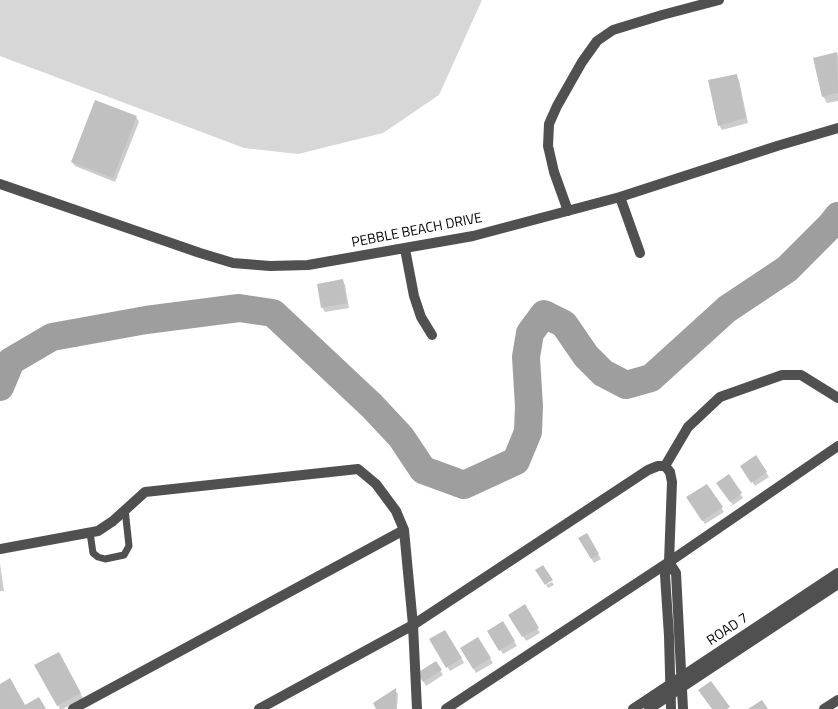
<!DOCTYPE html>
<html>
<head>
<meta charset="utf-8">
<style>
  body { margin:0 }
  canvas { display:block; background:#fff }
</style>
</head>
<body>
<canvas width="838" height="709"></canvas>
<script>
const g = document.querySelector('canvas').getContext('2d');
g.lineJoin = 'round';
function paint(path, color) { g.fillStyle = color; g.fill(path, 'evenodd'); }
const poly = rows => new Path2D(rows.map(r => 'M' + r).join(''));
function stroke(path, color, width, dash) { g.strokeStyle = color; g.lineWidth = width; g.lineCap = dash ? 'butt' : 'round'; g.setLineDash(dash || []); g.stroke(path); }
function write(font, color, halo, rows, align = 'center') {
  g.font = font + ' "Titillium Web",sans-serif'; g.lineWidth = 4.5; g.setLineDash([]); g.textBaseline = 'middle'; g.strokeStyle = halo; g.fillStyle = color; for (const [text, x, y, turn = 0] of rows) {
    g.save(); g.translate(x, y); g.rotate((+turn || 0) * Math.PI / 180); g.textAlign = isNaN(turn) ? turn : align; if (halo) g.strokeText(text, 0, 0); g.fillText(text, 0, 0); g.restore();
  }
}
const green = poly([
  [0,0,482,0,439,95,383,133,298,154,244,148,0,56]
]);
const shadow = poly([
  [837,53,838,56,838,101,827,103,823,96],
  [736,76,739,80,748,123,722,130,719,125],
  [136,117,139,122,115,182,75,166,72,162],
  [343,281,345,285,349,308,325,312,322,307],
  [756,457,769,477,755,486,742,466],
  [728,476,743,498,733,505,721,487],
  [707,485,724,512,705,524,688,497],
  [586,535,601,559,594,563,580,539],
  [0,563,4,591,0,591],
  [552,582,554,585,548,588,546,585],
  [524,606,540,633,526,641,510,615],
  [503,623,517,646,503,654,489,631],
  [445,631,464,663,450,671,431,640],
  [478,639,493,663,476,673,462,649],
  [58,653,83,698,63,709,60,709,36,665],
  [436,663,443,675,426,686,419,673],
  [395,690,398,694,397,709,378,709]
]);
const river = poly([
  [0,387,11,361,52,337,146,320,239,308,273,313,372,406,401,437,423,470,464,485,516,461,528,432,529,406,526,357,530,333,544,314,564,324,586,356,603,373,626,385,651,378,727,309,787,269,830,226,838,216]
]);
const building = poly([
  [837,52,838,93,822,97,813,58],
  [737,74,746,118,718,126,708,80],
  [95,100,137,116,113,178,71,162],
  [343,279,347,303,321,308,317,284],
  [756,455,767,472,751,483,740,466],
  [729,474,742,493,730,502,716,483],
  [707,484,723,507,702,521,686,497],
  [587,533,599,554,591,559,578,538],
  [543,565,553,580,545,585,535,570],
  [525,604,539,628,522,637,508,615],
  [503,621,515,641,499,651,487,631],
  [445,630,462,658,446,668,429,639],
  [478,637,491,658,473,669,460,648],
  [59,652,81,693,57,706,34,665],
  [436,661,442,670,423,682,417,673],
  [10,678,25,705,39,697,46,709,0,709,0,684],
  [711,681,730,707,727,709,712,709,698,690],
  [396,688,396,709,376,709,373,703],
  [762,700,768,709,748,709]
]);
const service = poly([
  [90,533,93,553,98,557,105,559,124,555,129,546,125,509]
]);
const minor = poly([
  [0,184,200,253,233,263,270,266,308,265,473,236,620,197,777,146,838,128],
  [620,197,640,253],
  [568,211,554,172,548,146,549,124,557,106,582,62,597,41,613,30,662,15,719,0],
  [405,249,414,296,421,317,432,335],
  [665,466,688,427,720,397,782,375,801,375,838,398],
  [0,549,98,531,113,521,145,492,358,469,376,484,396,511,404,530,413,625,417,709],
  [669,562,676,573,683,709],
  [73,709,404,530],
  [259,709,413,625,648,470,658,466,665,466,670,472,672,482,669,562,665,575,669,636,671,709],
  [446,709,669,562,838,446],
  [824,709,838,700]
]);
const tertiary = poly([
  [633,709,838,573],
  [649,709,838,584]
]);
const streetNames = [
  ["PEBBLE BEACH DRIVE",417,231,-11],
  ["ROAD 7",728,630,-34]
];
paint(green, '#d7d7d7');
paint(shadow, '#0003');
stroke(river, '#9e9e9e', 28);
paint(building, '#c0c0c0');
stroke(service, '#505050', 7);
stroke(minor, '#505050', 10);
stroke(tertiary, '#505050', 10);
write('14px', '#000', '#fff', streetNames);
</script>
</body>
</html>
